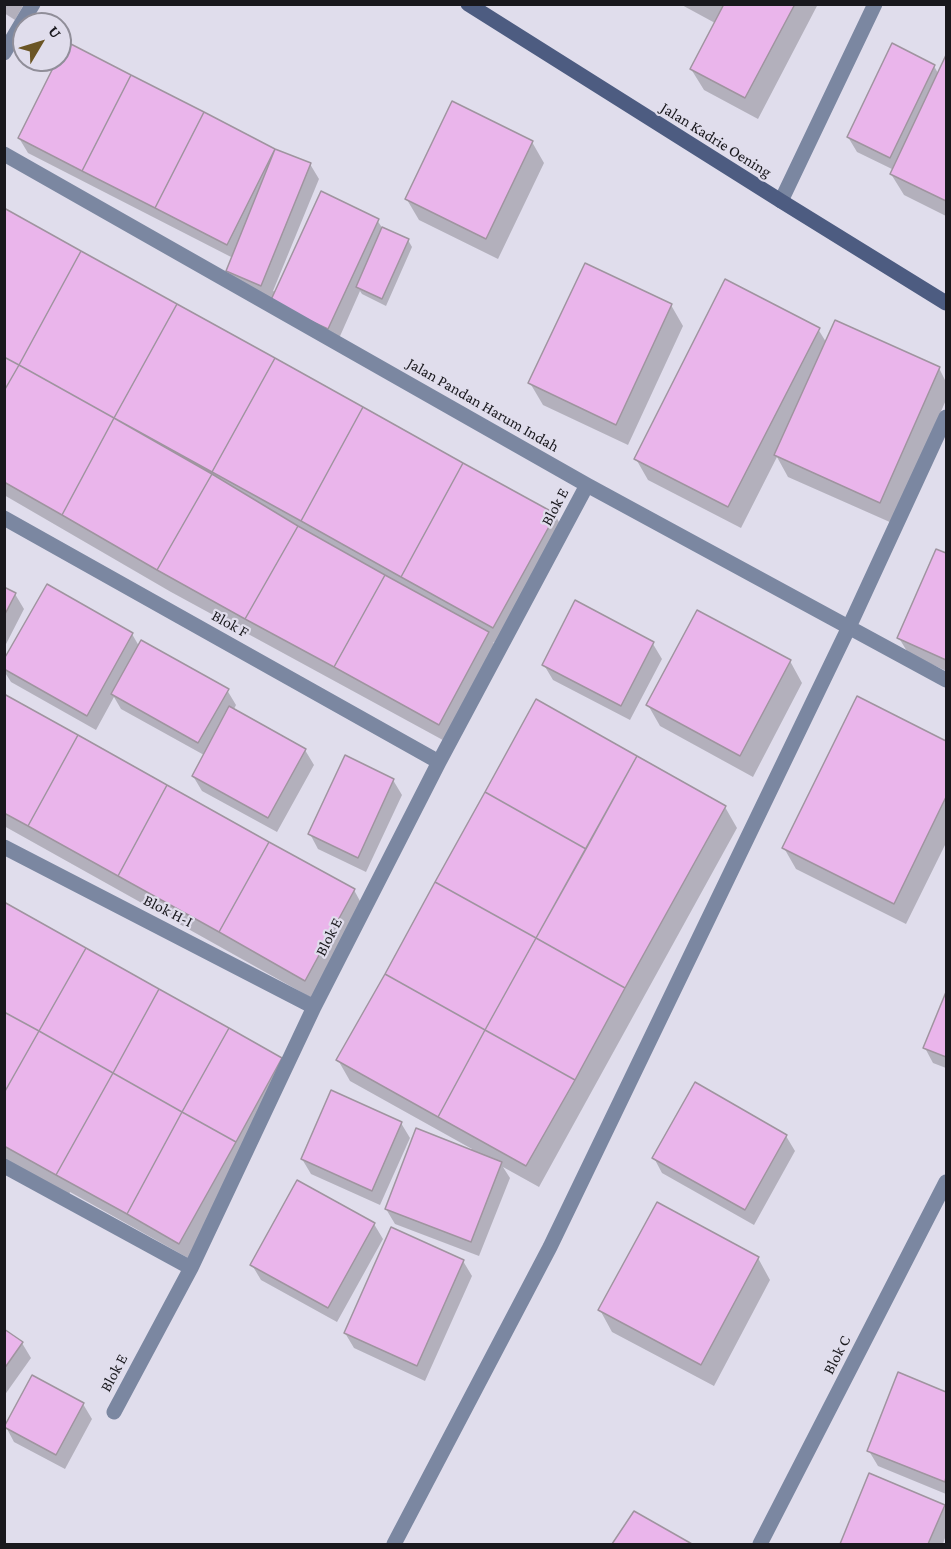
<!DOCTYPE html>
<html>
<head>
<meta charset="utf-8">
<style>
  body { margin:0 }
  #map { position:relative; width:951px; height:1549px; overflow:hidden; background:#e0ddec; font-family:"Crimson Pro",serif }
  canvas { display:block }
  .frame { position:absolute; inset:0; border:6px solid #19181d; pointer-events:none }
  .north { position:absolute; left:12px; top:12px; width:60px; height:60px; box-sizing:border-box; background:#e0ddec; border:2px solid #908e99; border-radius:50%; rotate:52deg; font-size:16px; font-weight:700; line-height:24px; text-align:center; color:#19181d }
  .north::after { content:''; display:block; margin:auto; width:21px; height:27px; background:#6b5525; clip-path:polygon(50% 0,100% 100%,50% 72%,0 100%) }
</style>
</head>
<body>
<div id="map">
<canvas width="951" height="1549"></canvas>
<div class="frame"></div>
<div class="north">U</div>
</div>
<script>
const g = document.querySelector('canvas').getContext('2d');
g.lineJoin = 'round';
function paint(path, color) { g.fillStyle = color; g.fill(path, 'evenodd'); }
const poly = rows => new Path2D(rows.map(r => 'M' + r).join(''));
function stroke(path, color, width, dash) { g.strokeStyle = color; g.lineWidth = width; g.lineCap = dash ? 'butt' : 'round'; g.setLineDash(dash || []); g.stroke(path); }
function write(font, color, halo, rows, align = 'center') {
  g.font = font + ' "Crimson Pro",serif'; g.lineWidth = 4.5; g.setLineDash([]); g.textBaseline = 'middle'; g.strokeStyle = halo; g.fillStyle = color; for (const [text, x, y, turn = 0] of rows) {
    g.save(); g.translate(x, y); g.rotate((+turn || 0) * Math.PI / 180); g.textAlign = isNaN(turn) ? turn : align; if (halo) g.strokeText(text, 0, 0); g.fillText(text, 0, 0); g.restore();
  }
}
const shadow = poly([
  [4,4,24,4,15,20,4,13],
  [680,4,818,4,758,119,704,90,691,69,715,23],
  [67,44,275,150,310,164,319,179,273,291,276,292,377,220,383,229,408,240,412,247,386,306,362,294,360,291,337,343,236,286,228,271,233,258,28,153,19,138],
  [946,59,946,216,904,195,891,174,894,170,857,152,848,137,934,66,939,75],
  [532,142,544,163,498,259,419,220,406,198],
  [4,210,555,515,567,536,506,649,493,642,501,655,452,745,171,592,4,495],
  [671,305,683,326,628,445,543,405,530,383],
  [818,329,826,342,939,368,946,382,946,400,892,523,788,477,777,457,741,528,648,480,636,459],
  [937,551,946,555,946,671,908,653,899,638],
  [4,588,15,594,24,609,4,648],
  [576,602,653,644,662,659,630,720,553,680,544,665],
  [132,634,139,646,227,690,236,705,233,711,305,750,314,765,277,832,202,791,193,776,204,755,121,709,114,697,96,730,11,682,4,671,4,662],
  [790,661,802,683,753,777,660,726,648,705],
  [4,696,354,890,366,912,317,1001,4,826],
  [858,698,946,743,946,843,906,924,796,869,784,848],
  [393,780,402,795,366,872,318,849,310,834],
  [725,807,737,828,539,1187,503,1167,510,1178,479,1256,395,1224,386,1209,472,1149,350,1081,338,1060],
  [4,904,281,1059,290,1074,188,1258,70,1192,69,1195,4,1159],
  [946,996,946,1068,933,1063,925,1048],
  [401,1123,410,1138,380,1205,311,1174,302,1159],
  [786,1136,795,1151,754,1225,662,1173,654,1158],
  [374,1224,383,1239,337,1322,261,1280,252,1265],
  [758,1258,770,1280,714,1386,612,1332,600,1310],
  [463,1261,472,1276,425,1381,354,1348,345,1333],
  [4,1331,22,1343,31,1358,4,1396],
  [899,1374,946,1394,946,1494,878,1466,869,1451],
  [83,1404,92,1419,65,1469,14,1442,6,1427],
  [870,1475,944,1506,946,1511,946,1535,943,1544,841,1544],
  [634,1513,689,1544,614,1544]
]);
const building = poly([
  [724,4,795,4,745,98,690,69,724,4],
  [67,42,131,75,82,171,18,138,57,60,60,60,60,55,67,42],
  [892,43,935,65,890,158,847,137,892,43],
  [946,55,946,201,890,174,946,55],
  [131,75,204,112,155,208,82,171,131,75],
  [452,101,533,141,486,239,405,199,452,101],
  [204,112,275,149,227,245,155,208,204,112],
  [275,149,311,163,261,286,226,271,275,149],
  [321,191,379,219,328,329,270,302,321,191],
  [4,208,81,251,19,365,4,357,4,208],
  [382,227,409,239,382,299,356,287,382,227],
  [81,251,177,304,114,418,19,365,81,251],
  [585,263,672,304,616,425,528,383,585,263],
  [725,279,820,328,728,507,634,459,725,279],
  [177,304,275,358,212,472,114,418,177,304],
  [835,320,940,367,880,503,774,455,835,320],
  [4,357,19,365,4,391,4,357],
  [275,358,363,407,301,521,212,472,275,358],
  [19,365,114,418,62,515,4,482,4,391,19,365],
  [363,407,463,463,401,577,301,521,363,407],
  [114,418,212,474,157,570,62,515,114,418],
  [463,463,556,514,493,628,401,577,463,463],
  [212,474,298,526,245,619,157,570,212,474],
  [298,526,385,575,334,667,245,619,298,526],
  [936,549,946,553,946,660,897,638,936,549],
  [385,575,489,632,439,725,334,667,385,575],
  [47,584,133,633,87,716,4,669,4,659,47,584],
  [4,587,16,593,4,616,4,587],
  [575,600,654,642,621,706,542,665,575,600],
  [697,610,791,660,740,756,646,705,697,610],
  [141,640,229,689,198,743,111,694,141,640],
  [4,694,78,735,28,826,4,813,4,694],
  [857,696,946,741,946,797,894,904,782,848,857,696],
  [536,699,637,756,586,849,485,792,536,699],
  [229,706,306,749,268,818,192,776,229,706],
  [78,735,167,785,118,876,28,826,78,735],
  [345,755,394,779,358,858,308,834,345,755],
  [637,756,726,806,625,988,536,938,637,756],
  [167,785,269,842,219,932,118,876,167,785],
  [485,792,586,849,536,938,435,882,485,792],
  [269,842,355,889,305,981,219,932,269,842],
  [435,882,536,938,485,1030,385,974,435,882],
  [4,902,86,948,39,1031,4,1012,4,902],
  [536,938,625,988,575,1080,485,1030,536,938],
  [86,948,159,989,113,1073,39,1031,86,948],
  [385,974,485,1030,438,1117,336,1060,385,974],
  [159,989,229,1028,182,1112,113,1073,159,989],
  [946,992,946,1057,923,1048,946,992],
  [4,1012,39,1031,4,1093,4,1012],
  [229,1028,282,1058,236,1142,182,1112,229,1028],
  [485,1030,575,1080,526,1166,438,1117,485,1030],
  [39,1031,113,1073,56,1175,4,1146,4,1093,39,1031],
  [113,1073,182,1112,127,1214,56,1175,113,1073],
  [695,1082,787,1135,745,1210,652,1158,695,1082],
  [331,1090,402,1122,372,1191,301,1159,331,1090],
  [182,1112,236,1142,179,1244,127,1214,182,1112],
  [416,1128,502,1162,471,1242,385,1209,416,1128],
  [297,1180,375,1223,328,1308,250,1265,297,1180],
  [657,1202,759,1257,701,1365,598,1310,657,1202],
  [391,1227,464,1260,417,1366,344,1333,391,1227],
  [4,1329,23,1342,4,1369,4,1329],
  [898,1372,946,1392,946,1477,945,1482,867,1451,898,1372],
  [32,1375,84,1403,56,1455,4,1427,32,1375],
  [869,1473,945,1505,928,1544,840,1544,869,1473],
  [634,1511,692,1544,612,1544,634,1511]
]);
const lane = poly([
  [781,201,875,4]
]);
const street = poly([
  [4,53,33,4],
  [4,154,587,485,946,680],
  [4,518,439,762],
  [4,847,314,1007],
  [4,1166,191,1268],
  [114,1412,191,1268,314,1007,439,762,587,485],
  [394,1544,550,1247,849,627,946,417],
  [760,1544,946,1182]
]);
const secondary = poly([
  [468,4,781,201,946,303]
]);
const streetNames = [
  ["Jalan Kadrie Oening",716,140,32],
  ["Jalan Pandan Harum Indah",483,405,30],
  ["Blok E",555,507,-62],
  ["Blok F",230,624,29],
  ["Blok H-I",168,911,27],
  ["Blok E",329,937,-63],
  ["Blok C",837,1355,-63],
  ["Blok E",114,1373,-62]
];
paint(shadow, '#0003');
paint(building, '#eab5eb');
stroke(building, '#9f949f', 1.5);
stroke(lane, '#7b87a1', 15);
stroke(street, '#7b87a1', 15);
stroke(secondary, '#4d5c81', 15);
write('16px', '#19181d', '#e0ddec', streetNames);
</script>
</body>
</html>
